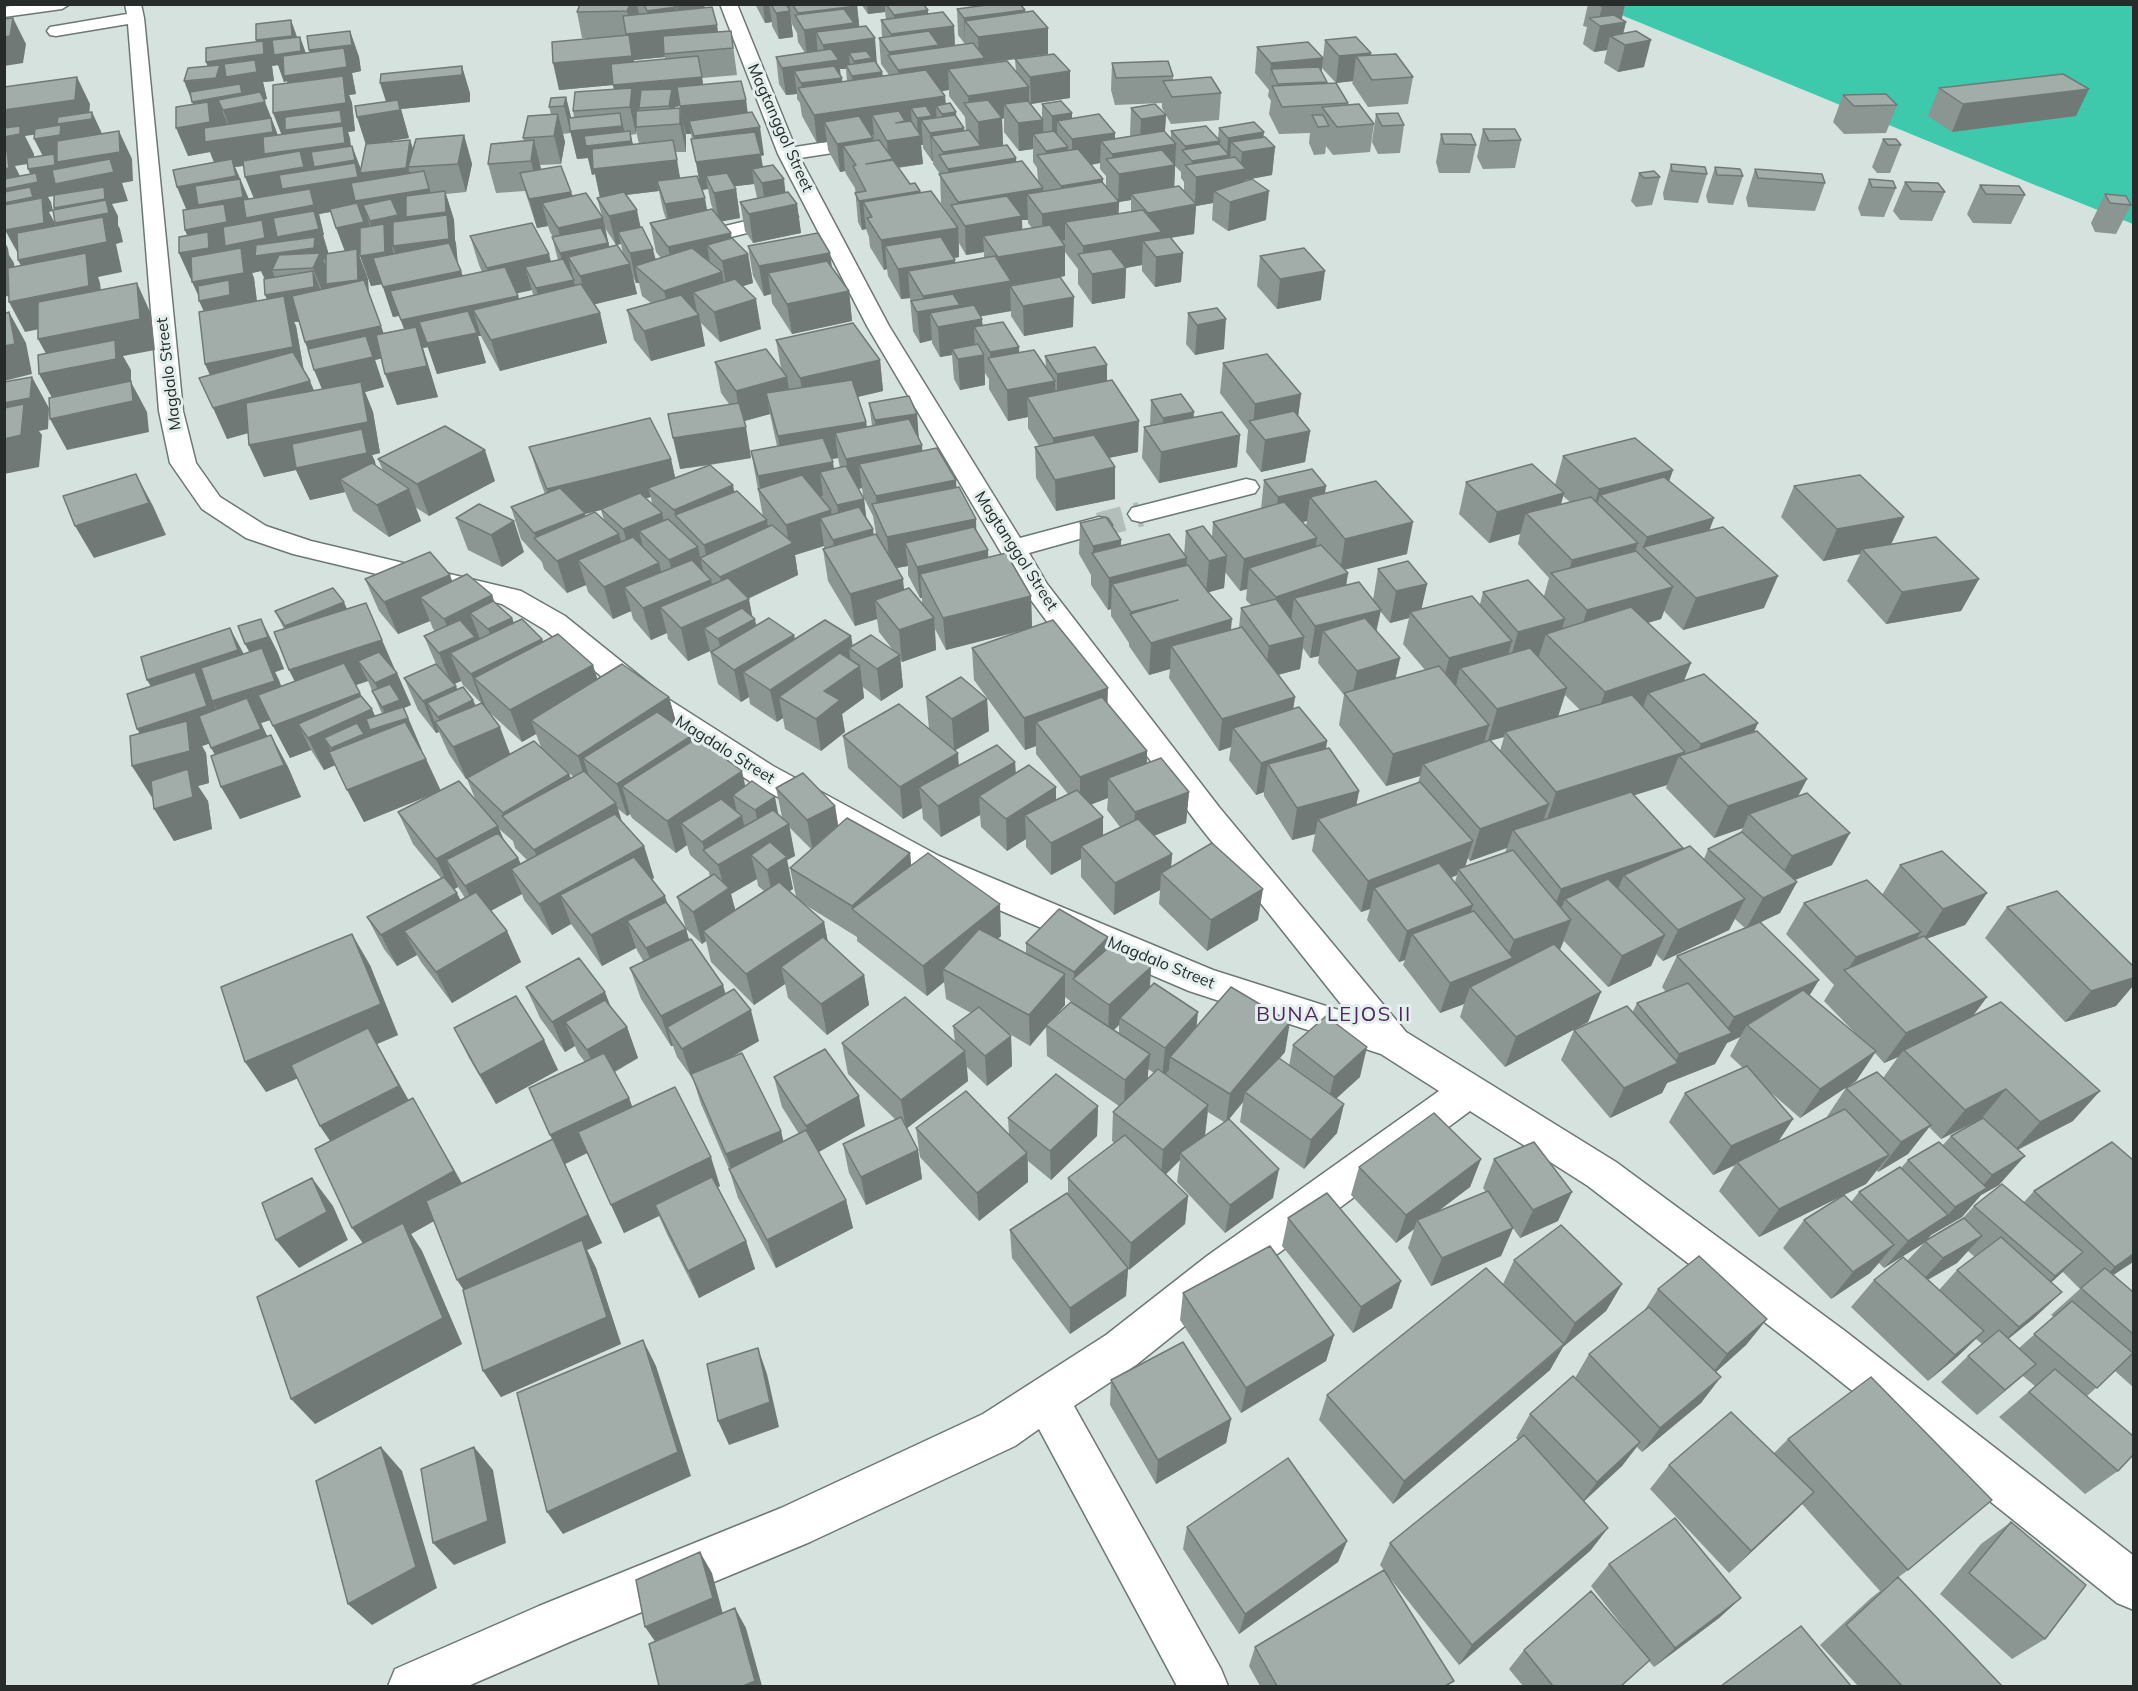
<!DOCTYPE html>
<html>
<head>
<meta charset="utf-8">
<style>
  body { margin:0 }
  #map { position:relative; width:2138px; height:1691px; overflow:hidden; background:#d6e2de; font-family:Mulish,sans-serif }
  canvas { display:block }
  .frame { position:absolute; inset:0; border:6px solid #272b2a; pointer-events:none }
</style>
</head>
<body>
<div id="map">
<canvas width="2138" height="1691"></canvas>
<div class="frame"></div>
</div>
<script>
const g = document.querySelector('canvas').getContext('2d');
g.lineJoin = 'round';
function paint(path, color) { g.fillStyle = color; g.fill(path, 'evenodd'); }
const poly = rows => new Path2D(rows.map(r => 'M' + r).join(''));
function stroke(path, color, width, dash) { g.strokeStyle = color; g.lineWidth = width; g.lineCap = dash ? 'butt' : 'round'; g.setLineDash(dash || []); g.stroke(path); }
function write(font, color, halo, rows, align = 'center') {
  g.font = font + ' Mulish,sans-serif'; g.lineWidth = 6; g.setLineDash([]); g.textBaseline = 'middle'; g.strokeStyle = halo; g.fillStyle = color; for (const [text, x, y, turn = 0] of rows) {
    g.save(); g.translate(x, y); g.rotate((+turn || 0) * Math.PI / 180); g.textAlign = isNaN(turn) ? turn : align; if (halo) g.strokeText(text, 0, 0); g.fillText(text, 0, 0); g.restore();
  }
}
const forest = poly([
  [1597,5,2133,5,2133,224,2030,183]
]);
const minorTunnel = poly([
  [1099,525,1141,514]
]);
const minor = poly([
  [22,4,70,4,62,9,4,17,4,7,22,4],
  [125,4,141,4,144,18,183,411,196,463,220,497,266,526,311,541,521,591,565,616,668,699,773,766,939,856,1213,970,1348,1013,1197,823,1022,588,867,326,778,154,720,4,737,4,795,147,872,135,879,137,882,141,879,145,872,147,800,158,889,326,1020,538,1099,517,1108,519,1112,525,1108,531,1029,553,1047,584,1219,807,1406,1032,1616,1162,1845,1331,2134,1556,2134,1610,2117,1603,1815,1361,1588,1186,1470,1111,1237,1284,1136,1365,1074,1406,1221,1669,1228,1686,1177,1686,1039,1429,1015,1446,810,1542,572,1641,468,1686,388,1686,395,1669,539,1606,781,1508,983,1414,1106,1335,1207,1256,1439,1091,1381,1054,1189,991,915,874,751,782,646,713,545,630,502,604,293,554,246,538,202,509,170,463,159,411,128,24,56,36,50,35,47,31,50,27,56,26,127,14,125,4],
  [788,211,795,213,798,217,795,221,687,248,679,247,676,242,679,237,788,211],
  [1246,479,1255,481,1259,487,1255,493,1141,522,1132,520,1128,514,1132,508,1246,479]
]);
const wall = poly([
  [580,4,704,4,705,8,718,32,731,31,737,75,702,78,703,84,746,100,747,113,764,155,761,156,763,167,785,193,797,204,801,233,753,243,745,231,740,202,757,198,754,184,734,186,736,189,740,218,721,221,731,233,731,238,748,254,753,283,743,286,761,329,720,342,701,323,705,346,651,361,634,340,627,310,651,303,642,296,639,283,636,283,633,277,637,294,594,304,600,313,607,343,500,371,483,340,481,336,478,336,486,363,437,374,428,347,423,348,438,397,397,405,382,358,375,360,384,387,365,392,373,412,380,453,372,455,376,466,383,471,378,459,495,481,429,516,415,507,421,521,389,537,353,511,345,492,310,500,296,470,264,477,249,445,248,433,227,439,210,375,205,364,204,311,198,295,179,253,187,235,185,230,187,210,177,187,214,162,210,152,188,156,193,104,191,97,208,66,206,62,256,42,291,20,297,37,300,37,306,53,310,53,309,50,350,31,359,57,361,71,352,73,356,94,349,95,352,103,355,131,348,132,351,146,352,146,361,170,366,144,357,117,470,93,470,102,401,109,409,138,376,143,410,140,413,149,464,135,472,164,466,192,446,194,454,220,455,240,456,244,458,264,463,276,482,272,479,265,470,236,551,261,558,260,552,237,553,237,550,232,548,226,537,228,525,191,496,193,488,164,524,141,523,138,551,114,549,107,566,97,571,118,574,117,573,111,614,90,613,85,559,90,600,38,582,38,577,12],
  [665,57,665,59,634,62,634,60],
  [278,65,284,82,287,81,287,83,281,134,278,135,264,100,267,99,263,82,274,81,272,66],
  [680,106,685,134,691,134,700,186,680,178,676,152,686,152,686,136,680,108,675,109,675,107],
  [636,131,639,144,633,144,630,135,636,134],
  [571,133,577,159,588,158,592,175,595,174,600,197,597,198,602,216,573,196,571,192,541,170,540,165,561,164,565,142,563,134],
  [244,166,254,198,249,199,235,167],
  [708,189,711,204,714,212,707,210,702,190],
  [659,191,663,210,666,219,650,223,656,252,661,258,656,259,626,195],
  [331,212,345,251,328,253,323,235,324,235,319,214],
  [605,228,616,245,621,244,623,254,609,247],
  [360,254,371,286,382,284,393,317,399,316,404,329,383,333,369,293,368,279,359,255],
  [261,271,265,279,267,299,257,301,254,278,252,273],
  [532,290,533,295,519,299,517,293],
  [294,322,299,322,305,342,322,389,314,391,304,371,296,326],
  [755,4,857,4,859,26,877,64,882,72,883,76,889,75,881,64,879,38,882,37,881,20,886,19,885,12,868,14,861,4,923,4,928,10,928,14,954,26,955,45,965,44,958,35,957,9,1025,13,1048,28,1048,54,985,64,1016,71,1015,59,1070,98,1031,104,1042,118,1042,104,1115,139,1131,136,1130,135,1131,108,1166,115,1165,132,1171,138,1171,131,1218,138,1219,128,1264,132,1263,137,1275,147,1272,175,1245,180,1245,181,1266,220,1228,231,1212,220,1213,203,1196,206,1194,234,1171,238,1183,253,1181,282,1155,287,1142,271,1142,265,1126,268,1125,298,1092,304,1078,284,1078,269,1065,252,1065,276,1012,285,1012,286,1073,327,1024,336,1011,316,1011,311,981,316,983,326,1019,352,1046,366,1045,356,1107,381,1138,452,1109,458,1115,499,1056,511,1036,478,1035,447,1039,446,1028,428,1028,417,1008,421,989,389,989,379,985,373,985,385,960,390,954,379,952,355,940,357,932,343,932,340,920,343,913,331,910,298,901,299,888,276,887,269,884,270,870,247,869,237,866,229,862,230,858,222,855,188,846,174,845,171,840,172,828,150,827,142,817,143,802,116,800,103,797,99,797,94,786,95,779,84,776,57,805,53,798,42,797,33,792,24,791,19,793,37,779,39,772,26,772,22,765,23],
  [840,69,846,69,847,81,842,82],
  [949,90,949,96,965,117,966,131,964,131,956,117,956,112,946,104,945,96,941,91],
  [1004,118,1004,132,1019,151,1033,149,1033,162,1037,168,1038,181,1016,162,1016,158,1003,146,1002,119],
  [921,145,923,145,923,148,932,161,933,161,933,164,940,174,941,203,951,218,921,192,920,191,910,184,898,168,923,164],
  [1100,163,1100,169,1106,176,1106,186,1103,183,1103,179,1091,165],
  [1175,166,1181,172,1181,178,1184,182,1184,190,1174,187],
  [1131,200,1131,212,1118,214,1119,202],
  [1022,220,1028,220,1028,223,1032,228,1022,230],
  [959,243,966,255,984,252,984,258,955,263,954,258,959,257],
  [1588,4,1625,4,1621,19,1626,22,1623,34,1644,67,1618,72,1604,63,1607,50,1594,52,1583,44,1587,27,1583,26],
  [1325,40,1371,53,1370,55,1413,77,1408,104,1368,107,1352,83,1353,81,1336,83,1322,68,1321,72,1327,84,1348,103,1347,105,1374,124,1370,152,1333,155,1326,146,1325,154,1314,155,1309,143,1310,133,1279,134,1269,114,1271,101,1268,96,1269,90,1255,73,1257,47,1323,58],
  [1112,63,1173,76,1173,80,1221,93,1219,120,1171,124,1162,108,1162,103,1115,105,1111,90],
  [1939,88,2076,116,1952,132,1928,116],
  [1843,95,1897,105,1886,133,1844,134,1833,122],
  [1376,114,1404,125,1400,153,1378,154,1372,142],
  [1483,129,1521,140,1515,168,1483,169,1477,157],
  [1441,134,1476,145,1470,173,1439,173,1436,162],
  [1883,139,1901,145,1890,173,1877,173,1872,167],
  [1671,164,1707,174,1698,203,1664,200,1663,193],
  [1715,167,1743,176,1733,205,1708,203,1706,196],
  [1755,169,1825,183,1815,211,1748,207,1746,198],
  [1639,173,1660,177,1652,205,1636,207,1631,201],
  [1869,179,1896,188,1884,217,1861,216,1858,208],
  [1905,182,1945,192,1932,221,1900,220,1893,211],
  [1980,185,2025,195,2011,224,1973,223,1967,214],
  [2105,194,2131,205,2116,234,2095,232,2091,223],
  [748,246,832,269,849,291,852,321,792,334,772,303,771,294,764,296,753,276],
  [1260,256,1321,300,1277,309,1257,286],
  [1188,313,1224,349,1195,355,1186,344],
  [776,340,880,360,883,391,858,397,866,422,867,427,872,426,869,403,917,414,919,439,922,445,922,451,956,480,956,488,976,531,988,550,988,557,1031,596,1032,627,1108,704,1147,751,1147,764,1189,792,1186,823,1154,836,1172,854,1171,867,1258,920,1207,951,1159,904,1160,890,1114,915,1081,877,1081,859,1051,875,1026,847,1026,839,1007,851,981,827,980,815,941,837,923,819,922,808,903,819,848,768,843,736,929,729,926,697,987,699,989,731,955,750,959,766,1015,762,1016,773,1056,787,1056,800,1068,794,1036,754,1036,746,1025,750,974,680,972,648,1024,630,946,650,935,629,936,650,902,662,900,660,903,687,881,701,863,687,864,698,842,714,845,732,821,751,785,729,783,718,777,722,750,704,749,697,741,702,718,684,710,651,688,661,668,639,667,633,651,640,633,619,631,611,613,619,588,592,586,585,567,593,544,569,542,562,521,539,511,507,545,494,539,478,529,447,671,459,675,478,710,465,680,469,729,404,721,393,715,362,781,368],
  [770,414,777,446,751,451,763,517,734,492,710,465,751,458,744,421],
  [838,458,840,468,834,469,832,459],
  [862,488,863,496,873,516,876,534,874,535,866,518,864,499,858,489],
  [651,497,652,504,646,498],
  [601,510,604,520,585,516,585,514],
  [824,546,824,548,823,549,828,581,855,626,877,619,879,632,893,650,853,646,851,636,795,640,794,635,756,625,752,617,748,599,798,575,795,555],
  [908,566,908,575,920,598,922,598,922,604,904,589,897,568],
  [1108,798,1107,810,1120,827,1103,835,1091,804],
  [1223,363,1301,394,1298,417,1310,431,1305,462,1261,472,1246,452,1248,430,1220,393],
  [1151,400,1240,435,1237,467,1159,483,1142,458,1144,427,1150,426],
  [1563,456,1673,470,1669,481,1709,530,1764,608,1683,630,1664,611,1661,619,1648,623,1691,663,1684,681,1755,731,1807,779,1798,796,1832,865,1795,880,1797,882,1780,913,1761,922,1810,995,1858,1036,1824,1001,1834,985,1786,934,1804,903,1882,895,1900,865,1987,893,1965,925,1926,939,1987,997,1973,1016,2073,1121,2018,1150,1999,1185,1981,1195,1962,1217,1931,1235,1925,1241,1963,1218,1974,1206,2024,1202,2034,1191,2133,1160,2133,1262,2113,1275,2133,1292,2133,1387,2115,1371,2087,1396,2118,1471,2085,1494,1999,1417,2035,1386,2023,1376,1977,1415,1941,1382,1968,1356,1982,1344,1976,1339,1957,1357,1928,1381,1851,1307,1874,1280,1907,1261,1924,1243,1884,1268,1879,1263,1870,1273,1831,1299,1783,1248,1804,1220,1851,1202,1859,1192,1901,1168,1908,1160,1942,1146,1951,1136,1981,1119,1941,1139,1929,1127,1908,1154,1878,1172,1877,1170,1866,1184,1759,1237,1719,1191,1735,1165,1713,1175,1669,1122,1685,1093,1743,1068,1730,1056,1740,1037,1727,1043,1715,1064,1667,1083,1662,1093,1610,1118,1561,1060,1574,1030,1632,1013,1637,1003,1666,992,1662,987,1677,956,1745,928,1735,919,1729,930,1663,961,1656,954,1651,966,1608,987,1564,941,1560,950,1601,992,1588,1022,1505,1067,1460,1017,1464,1004,1440,1013,1403,965,1405,960,1399,962,1367,920,1370,909,1361,912,1312,851,1315,834,1292,840,1264,796,1264,792,1256,795,1229,760,1231,747,1219,751,1169,678,1170,669,1149,675,1129,646,1129,643,1111,616,1111,609,1108,610,1091,585,1091,575,1079,554,1080,523,1121,540,1121,546,1184,555,1186,531,1212,537,1213,522,1261,509,1264,480,1326,486,1325,493,1407,554,1344,569,1348,573,1346,585,1373,600,1378,569,1427,584,1421,609,1480,604,1483,592,1544,596,1549,578,1518,544,1520,534,1489,543,1459,514,1466,482,1555,485],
  [1563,496,1570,502,1561,505],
  [1307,521,1306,526,1302,522],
  [1225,572,1240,591,1247,589,1246,600,1251,605,1241,608,1239,628,1231,630,1208,592,1224,588],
  [1380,611,1390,623,1409,618,1403,644,1425,670,1395,679,1400,658,1376,631],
  [1303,648,1310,658,1319,656,1318,663,1344,695,1339,725,1386,786,1420,776,1418,783,1356,805,1359,791,1326,749,1327,741,1293,709,1295,697,1278,675,1300,669],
  [1565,695,1580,710,1558,716],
  [1504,737,1500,751,1490,741],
  [1667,785,1666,788,1714,838,1743,828,1740,833,1708,849,1704,859,1683,849,1634,795],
  [1507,847,1505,853,1465,867,1468,858,1470,861],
  [1457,875,1455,882,1451,878],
  [1875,1053,1884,1063,1898,1057,1883,1078,1846,1088,1826,1118,1778,1142,1793,1119,1768,1090,1800,1118,1856,1081],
  [1968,1251,1975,1257,1957,1270,1939,1290,1928,1280,1957,1263],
  [2063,1272,2080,1289,2051,1315,2054,1317,2019,1348,2008,1339,2033,1319,2062,1292,2051,1282],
  [1794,486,1891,545,1979,579,1961,611,1886,624,1847,581,1860,554,1823,561,1781,517],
  [479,504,524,552,502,567,468,550,456,518],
  [365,579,453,581,492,595,494,602,512,618,514,623,542,639,543,642,593,665,597,679,669,697,677,726,691,736,692,741,782,817,776,788,835,806,838,825,910,853,911,865,1001,936,998,939,1026,954,1026,943,1108,937,1107,949,1151,967,1150,988,1197,1027,1285,1052,1279,1059,1289,1066,1293,1045,1360,1077,1336,1098,1344,1104,1337,1133,1304,1169,1240,1122,1243,1102,1229,1119,1273,1198,1225,1233,1177,1182,1180,1160,1166,1174,1188,1196,1185,1224,1129,1270,1128,1269,1126,1296,1070,1334,1012,1258,1010,1230,1068,1195,1068,1178,1114,1143,1112,1141,1113,1112,1119,1106,1047,1056,1046,1026,1030,1046,1008,1033,1011,1036,1012,1066,987,1086,967,1067,968,1081,907,1128,918,1150,922,1179,866,1205,849,1173,843,1144,896,1120,848,1074,842,1043,955,1042,953,1026,971,1013,946,999,944,982,927,996,857,941,857,937,804,904,824,922,828,942,864,975,869,1005,827,1035,788,998,785,984,754,1005,711,962,706,941,702,944,686,929,677,897,710,877,709,872,690,855,687,845,676,853,632,818,630,814,627,816,618,809,622,822,644,846,654,878,652,879,667,903,686,929,689,940,723,985,725,994,759,1041,728,1059,781,1131,783,1142,799,1134,782,1107,774,1077,865,1126,819,1152,846,1200,853,1228,776,1268,738,1198,729,1169,701,1104,693,1079,677,1057,673,1046,671,1046,641,999,630,968,644,962,638,952,636,948,602,966,571,924,552,935,524,900,522,894,491,911,507,931,521,962,452,1003,421,962,417,955,397,966,384,949,367,917,441,878,413,844,398,812,432,794,364,822,335,765,324,770,311,750,290,758,270,720,261,723,267,736,271,735,288,767,301,797,240,819,215,754,210,743,202,746,206,753,209,783,198,786,208,801,212,829,174,841,152,798,132,766,150,686,244,654,277,651,284,669,275,672,281,686,295,681,289,670,284,629,275,611,347,609,397,673,411,705,404,708,421,750,426,759,440,790,476,801,467,779,466,779,449,754,439,732,436,733,418,710,404,678,436,664,424,636,435,631,433,629,430,621,398,634,379,611],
  [368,681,382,714,375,716,361,696,356,685],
  [461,681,463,685,481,703,476,706,473,700,457,689,454,684],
  [489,712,522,742,536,734,541,747,510,754],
  [565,770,574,777,571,778,569,774],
  [789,827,811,849,790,868,796,897,789,891,793,889,787,860,795,856],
  [499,829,513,841,515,848,527,860,521,864,518,858,505,842],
  [757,879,758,886,764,891,735,910,731,894],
  [458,887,465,898,461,901,454,889],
  [1065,997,1073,1003,1051,1021,1065,1005],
  [1119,1025,1119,1033,1114,1030],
  [1148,1069,1154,1073,1148,1079],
  [1208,1112,1224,1122,1202,1138,1205,1135],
  [2007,907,2116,1006,2065,1022,1985,938],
  [370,965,398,1035,377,1044,408,1100,413,1098,462,1183,553,1140,585,1062,578,1053,575,1046,565,1052,540,1018,526,987,611,1007,627,1027,638,1058,615,1072,629,1098,632,1107,720,1186,718,1187,746,1241,755,1269,699,1298,667,1234,659,1216,624,1233,587,1153,565,1164,602,1243,587,1250,596,1268,621,1344,501,1397,483,1371,464,1290,434,1221,411,1234,422,1251,462,1344,315,1424,363,1243,330,1141,320,1126,298,1078,266,1092],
  [454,1028,544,1040,558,1070,496,1104,469,1058],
  [1098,1106,1097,1136,1051,1180,1028,1161,1028,1182,979,1221,920,1157,916,1128,1009,1135,1008,1118],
  [1481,1159,1470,1187,1437,1212,1486,1192,1483,1188,1494,1159,1558,1221,1520,1238,1513,1228,1501,1256,1431,1286,1408,1248,1414,1229,1396,1243,1351,1195,1359,1167],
  [1288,1218,1401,1281,1392,1308,1353,1333,1282,1246],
  [1514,1260,1622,1284,1606,1311,1563,1347,1550,1370,1393,1504,1319,1420,1327,1395,1503,1284],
  [1658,1289,1767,1319,1746,1345,1716,1372,1701,1403,1642,1452,1637,1447,1622,1466,1584,1501,1591,1550,1459,1665,1385,1572,1450,1686,1260,1686,1249,1666,1255,1647,1384,1570,1380,1565,1390,1543,1518,1440,1516,1438,1530,1414,1575,1378,1589,1354,1644,1311],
  [1183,1293,1334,1335,1326,1361,1241,1413,1180,1320],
  [1111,1380,1231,1419,1226,1443,1156,1484,1110,1405],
  [1788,1439,1908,1570,1880,1591,1802,1504,1729,1573,1650,1489,1669,1465,1774,1453],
  [2011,1522,2045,1639,2012,1659,1940,1594,1981,1544],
  [1187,1527,1347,1541,1338,1562,1239,1634,1183,1549],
  [1609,1564,1741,1598,1719,1618,1654,1667,1649,1661,1622,1686,1523,1686,1509,1669,1524,1650,1644,1654,1591,1586],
  [1898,1577,2002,1686,1858,1686,1820,1645,1871,1598]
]);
const shadedWall = poly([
  [630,4,637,4,640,19,651,31,647,11,676,7,680,29,717,25,721,49,664,54,665,57,634,60,637,83,702,77,706,104,746,100,750,128,689,121,691,134,685,134,680,106,675,107,677,116,673,124,669,106,639,108,639,110,636,110,637,116,636,127,636,134,630,107,618,108,613,85,559,90,553,63,631,56,626,34,632,33,627,11],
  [676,4,704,4,707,20,680,23],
  [763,4,769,4,772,22,765,23],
  [771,4,789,4,793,37,779,39,776,13],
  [867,4,885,4,885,12,868,14],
  [1616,4,1625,4,1621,23,1626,22,1621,42,1610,36,1607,50,1594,52,1600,26,1598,24,1602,7],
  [857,6,860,32,875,38,877,64,882,72,885,99,855,104,852,76,856,76,854,61,849,53,850,68,846,65,846,69,840,69,840,78,842,78,845,105,802,95,801,83,794,71,797,94,786,95,782,68,825,62,823,45,816,32,818,55,807,56,804,30,799,21,798,13],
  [928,10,929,29,954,26,955,52,979,58,978,37,965,21,965,44,964,18,1025,10,1025,31,1048,28,1048,54,985,63,986,85,948,69,949,90,900,97,898,70,890,58,889,52,893,51,891,34,895,34,894,15],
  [13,18,26,44,23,63,4,66,4,37],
  [291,20,300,46,300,37,309,63,316,71,309,50,350,31,359,57,361,71,352,73,356,94,349,95,352,103,355,131,348,132,350,138,351,148,352,146,362,172,410,140,419,167,408,167,416,191,424,171,437,213,445,191,454,220,455,240,456,244,458,268,403,276,393,247,392,247,394,254,396,282,371,286,360,256,380,250,364,206,371,229,375,251,359,255,368,279,369,310,325,298,313,268,272,270,278,285,268,286,261,271,252,273,254,278,257,303,213,331,199,301,201,301,179,253,194,251,185,230,189,216,177,187,217,170,210,152,188,156,176,128,201,124,184,81,213,79,206,62,261,54,256,40],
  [278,65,284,82,287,81,294,103,273,113,284,141,282,146,265,102,247,103,267,99,263,82,274,81,272,66],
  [218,100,223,110,234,137,228,125],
  [267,162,245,177,257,206,252,207,235,167],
  [357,207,336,228,347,257,326,266,323,260,330,258,323,235,324,235,319,214],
  [1651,40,1644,67,1618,72,1625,45],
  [1371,53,1368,73,1356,56,1353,81,1336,83,1339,56],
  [1323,58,1320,83,1271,69,1269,90,1271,63],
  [462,66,470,93,470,102,401,109,409,138,366,145,357,117,389,111,380,83],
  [1070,71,1070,98,1031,104,1030,77],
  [77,77,90,104,89,120,92,112,105,140,119,131,132,159,133,181,122,183,128,201,112,204,118,216,118,225,120,229,123,242,116,244,122,272,98,277,100,283,104,316,25,332,9,302,33,290,18,260,21,259,5,230,4,221,4,110],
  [60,131,34,139,48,166,28,169,34,183,22,180,15,166,34,163,34,154,25,136],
  [60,195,54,208,61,222,55,223,69,250,49,212,53,211,51,202,48,197],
  [1029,87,1029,115,1004,104,1004,118,1002,119,1003,146,1016,158,1017,187,949,189,948,169,943,162,943,152,931,136,933,161,932,161,930,133,921,120,923,145,921,145,923,164,893,168,856,165,843,146,845,171,840,172,837,144,873,138,875,162,888,159,887,141,872,115,874,135,835,140,824,122,827,142,817,143,814,115,945,96,946,113,956,112,957,129,964,128,965,148,979,146,978,122,969,110,968,96],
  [936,106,942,114,943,131,937,125],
  [911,108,917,118,918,136,912,129],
  [2089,89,2076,116,1952,132,1963,104],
  [566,97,573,125,620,113,627,142,630,131,637,164,673,140,682,189,657,181,659,191,600,198,595,174,592,175,588,158,577,159,564,106],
  [680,108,686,136,686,152,680,124],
  [1072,113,1072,139,1057,121,1057,143,1052,144,1052,116],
  [558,114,565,142,561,164,554,136],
  [1166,115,1164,143,1140,147,1141,119],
  [1043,120,1044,147,1033,134,1033,149,1019,151,1018,123],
  [760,127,764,155,761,156,765,182,784,179,787,206,797,204,801,233,753,243,749,214,766,210,762,183,752,169,754,184,712,189,706,176,708,189,701,190,696,162,699,161,694,136],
  [1264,132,1262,149,1275,147,1272,175,1245,180,1244,198,1214,191,1213,203,1196,206,1194,234,1161,239,1183,253,1181,282,1155,287,1156,257,1143,241,1142,265,1092,274,1083,260,1083,246,1147,235,1148,213,1195,205,1196,177,1192,172,1192,161,1184,152,1185,146,1220,141,1219,156,1227,155,1228,138],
  [1231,142,1242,152,1240,170,1230,165],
  [1115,133,1115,154,1176,144,1174,193,1131,194,1131,200,1119,202,1118,231,1065,222,1065,240,1043,243,1042,214,1027,194,1028,220,1022,220,1023,246,983,236,984,252,966,255,965,226,958,216,958,202,1043,188,1043,214,1061,211,1061,186,1103,179,1103,204,1118,202,1119,174,1112,166,1112,154,1101,141,1100,163,1072,168,1072,139],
  [464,135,472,164,466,192,458,164],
  [534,140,541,169,538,190,531,161],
  [1068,147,1068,176,1046,167,1046,151],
  [736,189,740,218,719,222,714,193],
  [920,191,923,220,872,217,863,202,866,229,862,230,859,201],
  [1269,191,1266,220,1228,231,1230,202],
  [571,192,579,221,542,203,548,226,537,228,529,199],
  [705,198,710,227,671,233,665,204],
  [637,210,643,239,618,232,621,244,616,245,609,216],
  [603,218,614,268,630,264,637,294,588,306,580,276,568,257,581,310,544,319,536,288,525,267,532,290,496,298,487,268,549,254,557,284,567,282,560,253,564,252,558,228],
  [958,228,959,257,897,268,885,246,887,269,884,270,881,240],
  [731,233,735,257,748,254,753,283,727,291,722,261,707,245,711,268,674,277,668,247],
  [4,241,8,248,9,255,14,263,17,294,4,297],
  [1065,246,1065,276,1012,285,1012,288,1010,286,1011,311,961,320,982,319,983,342,974,327,975,351,952,349,952,355,940,357,938,327,930,313,932,340,920,343,917,312,924,311,923,296,999,283,998,257],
  [653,249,660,278,635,266,639,283,636,283,630,253],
  [830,253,834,282,768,273,771,294,764,296,759,266],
  [955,260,957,290,908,271,910,298,901,299,898,269],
  [1126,268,1125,298,1092,304,1092,274],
  [313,271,325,301,326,317,294,322,296,326,305,378,219,395,205,364,278,325,265,295],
  [461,271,471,301,393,317,383,287],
  [1325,271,1321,300,1277,309,1280,279],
  [722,272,727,302,693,292,697,312,671,321,664,291],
  [137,283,151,314,155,350,123,356,131,370,131,382,147,412,149,432,67,450,50,419,56,405,39,374,55,370,38,339],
  [849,291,852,321,792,334,787,304],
  [518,296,527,326,473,310,481,336,478,336,486,363,437,374,419,322,428,347,423,348,438,397,397,405,385,374,412,351,401,320],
  [1074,297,1073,327,1024,336,1023,306],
  [756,299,761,329,720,342,714,312],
  [9,312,26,343,32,374,4,381,4,346],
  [600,313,607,343,500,371,491,340],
  [699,315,705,346,651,361,644,331],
  [1226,319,1224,349,1195,355,1197,325],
  [381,326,392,356,375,360,384,387,365,392,373,412,380,453,372,455,375,461,379,484,340,479,345,492,310,500,296,470,264,477,249,445,327,401,314,370,317,369,305,342],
  [1019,347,1020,377,991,362,990,352],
  [984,355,985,385,960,390,958,359],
  [880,360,883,391,805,409,800,378],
  [1107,365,1107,395,1057,405,1057,374],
  [32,377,49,408,48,429,39,431,42,435,39,467,4,474,4,403],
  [787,377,792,408,766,393,770,414,741,422,736,391],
  [310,381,323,412,227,439,213,408],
  [1055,381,1056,412,1027,397,1028,417,1008,421,1007,390],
  [1301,394,1297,425,1253,425,1255,404],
  [1194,412,1191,443,1162,449,1163,418],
  [917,414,919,445,922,445,924,476,859,464,862,488,850,491,846,459,879,452,875,420],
  [1139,421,1138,452,1053,469,1053,438],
  [866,422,870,453,835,433,838,458,783,467,778,436],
  [746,427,751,458,680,469,673,438],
  [1310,431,1305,462,1261,472,1265,440],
  [1240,435,1237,467,1159,483,1161,452],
  [485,450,495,481,429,516,417,484],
  [671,459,678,490,648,488,651,497,585,514,594,545,537,540,534,533,556,521,547,489],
  [833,462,837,493,820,472,823,496,771,506,761,493,758,476],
  [1115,467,1115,499,1056,511,1055,480],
  [1673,470,1662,502,1600,495,1592,520,1590,520,1599,489],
  [136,474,153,506,166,535,94,558,75,526],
  [956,480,958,511,878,518,876,496],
  [733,485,739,517,675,515,681,542,674,510],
  [1326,486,1322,511,1310,497,1307,521,1274,528,1278,497],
  [409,489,421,521,389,537,377,505],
  [1564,493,1555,525,1526,513,1520,534,1489,543,1497,512],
  [864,499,868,531,873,529,877,561,837,572,833,540,820,518,824,546,795,555,798,575,738,603,749,599,753,620,755,619,761,651,724,662,718,639,704,628,710,651,688,661,681,628,727,608,720,577,789,545,786,525,831,510,835,540,841,537,837,505],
  [662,513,669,544,639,531,645,555,632,561,623,529],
  [1904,517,1889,549,1862,549,1860,554,1823,561,1837,529],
  [1714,518,1702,550,1643,547,1647,537],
  [976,519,977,551,905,543,908,566,890,569,887,537],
  [767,520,772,552,708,566,704,545],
  [514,521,524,552,502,567,491,535],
  [1413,522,1407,554,1340,571,1345,539],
  [619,534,628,566,578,560,586,585,567,593,557,561],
  [1317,538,1312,570,1249,568,1247,589,1240,591,1244,559],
  [1121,540,1120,572,1093,556,1093,546],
  [1638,543,1627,575,1564,587,1572,560],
  [698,547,705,579,677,592,669,560],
  [988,550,989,582,920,574,922,598,920,598,917,567],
  [1227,556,1224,588,1206,593,1209,561],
  [1187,558,1185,590,1112,584,1111,609,1108,610,1109,578],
  [659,563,667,595,624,587,631,611,613,619,604,587],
  [1348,573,1343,605,1294,598,1291,623,1272,629,1276,597],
  [450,575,462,607,420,597,430,621,398,634,384,602],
  [1778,576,1764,608,1683,630,1696,598],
  [903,579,906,610,875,600,877,619,855,626,850,594],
  [1979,579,1961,611,1886,624,1902,592],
  [711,580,718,612,660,607,667,633,651,640,643,608],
  [1427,584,1420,616,1410,612,1409,618,1390,623,1396,591],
  [1673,587,1661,619,1577,642,1587,610],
  [492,595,502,623,512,618,522,648,542,639,553,671,474,678,485,705,483,706,471,674,450,653,461,681,452,685,439,653,455,646,444,619],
  [470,613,488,629,500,660,480,639],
  [1031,596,1032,628,946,650,943,618],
  [1178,600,1131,615,1131,612],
  [344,602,358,634,301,658,285,626],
  [366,603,396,672,358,661,368,681,305,702,289,670],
  [1381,610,1374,642,1323,631,1319,656,1310,658,1315,626],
  [934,618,936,650,902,662,899,630],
  [261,619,277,651,284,669,275,672,279,680,291,713,261,723,279,761,230,780,211,748,261,729,259,724,230,733,214,704,226,738,202,746,206,753,209,783,198,786,208,801,212,829,174,841,154,809,193,797,191,788,153,798,132,766,156,760,137,729,207,706,205,699,166,712,147,680,238,650,230,628,247,660,255,682,210,697,212,701,275,681,272,673,262,676,245,644,268,637],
  [1232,619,1229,651,1171,646,1170,669,1149,675,1151,643],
  [1565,619,1557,645,1546,634,1539,656,1509,664,1518,632],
  [794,635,799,667,743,672,749,697,741,702,734,670],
  [851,636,853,651,849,648,852,671,779,697,783,718,777,722,770,690],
  [1304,637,1300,669,1265,678,1269,646],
  [1512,641,1503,673,1460,668,1456,686,1441,690,1449,658],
  [900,655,903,687,881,701,877,669],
  [1400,658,1393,690,1351,703,1357,671],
  [1691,663,1678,695,1648,693,1643,707,1594,724,1605,692],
  [593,665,603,697,531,720,536,734,522,742,510,710],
  [860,666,864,698,842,714,845,732,821,751,816,719,824,691],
  [397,673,411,705,404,708,422,750,385,762,347,780,331,748,324,738,338,764,324,770,308,738,298,724,311,750,290,758,273,726,360,693,368,711,372,709,380,727,390,724,382,707,385,706,375,683],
  [456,686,463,705,473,700,486,732,500,727,512,759,466,779,453,747,449,741,438,717,427,703,439,732,436,733,423,701],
  [1108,688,1107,720,1036,722,1036,746,1025,750,1024,718],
  [1567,688,1557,720,1505,732,1504,737,1488,741,1497,709],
  [669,697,678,729,583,758,592,785,588,788,578,756],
  [1295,697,1290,729,1233,728,1231,747,1219,751,1222,719],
  [987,699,989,731,954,751,952,719],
  [1758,723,1744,755,1691,768,1701,744],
  [1489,725,1480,757,1423,764,1420,776,1386,786,1393,754],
  [271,735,288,767,301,797,240,819,221,787],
  [691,736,699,768,622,786,630,814,627,816,617,784],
  [1327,741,1322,773,1268,764,1264,792,1256,795,1261,763],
  [1147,751,1146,783,1108,778,1108,798,1080,809,1080,777],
  [1685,752,1682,759,1679,756,1667,785,1546,823,1556,792],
  [958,753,960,785,919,787,922,808,903,819,900,787],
  [426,759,441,791,364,822,347,790],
  [1015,762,1016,794,979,796,980,815,941,837,938,806],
  [742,771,749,803,733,795,737,812,698,838,681,823,687,845,676,853,667,821],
  [569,774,580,806,506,820,503,813],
  [1807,779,1790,811,1749,814,1743,828,1714,838,1728,806],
  [1056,787,1056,819,1025,815,1026,839,1007,851,1006,819],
  [1359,791,1353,823,1318,819,1315,834,1292,840,1297,808],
  [1189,792,1186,823,1133,844,1135,812],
  [775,797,781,828,789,824,795,856,787,860,793,889,774,901,767,870,751,855,757,879,731,894,738,920,703,931,706,941,702,944,693,912,725,891,718,865,705,851,702,842,742,816,749,847,762,840,755,810],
  [616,803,626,835,547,881,534,850],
  [1549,804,1538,836,1513,830,1507,848,1470,861,1480,829],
  [835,806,840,837,813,852,807,820],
  [1103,817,1103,848,1081,846,1081,859,1051,875,1051,843],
  [498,826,511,858,446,860,458,887,451,891,436,859],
  [1850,833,1832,865,1775,888,1792,856],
  [1473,841,1463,873,1458,869,1457,875,1386,903,1374,888,1370,909,1361,912,1368,881],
  [644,846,654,878,579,920,560,895,571,924,552,935,539,904],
  [1683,848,1669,880,1624,875,1614,898,1565,899,1558,917,1550,920,1561,889],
  [910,853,913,884,853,910,852,906],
  [1172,854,1170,881,1161,873,1160,890,1114,915,1115,883],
  [518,858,531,889,511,869,522,894,479,917,465,886],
  [1797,882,1780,913,1746,929,1763,898],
  [1263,889,1258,920,1207,951,1211,920],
  [457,893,472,924,404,931,417,955,397,966,381,935],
  [1987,893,1965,925,1923,940,1943,909],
  [665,896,675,927,627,921,636,948,602,966,591,935],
  [1745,899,1729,930,1663,961,1678,930],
  [1000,904,1001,936,954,974,943,969,944,982,927,996,923,966],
  [1473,905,1464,936,1412,934,1405,960,1399,962,1407,931],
  [1571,920,1559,952,1470,987,1464,1004,1440,1013,1450,983,1506,961,1514,940],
  [824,922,830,953,781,967,785,984,754,1005,746,974],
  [686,929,695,960,657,979,646,948],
  [507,931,521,962,452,1003,436,972],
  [1921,932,1900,964,1846,972,1856,957],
  [352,934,370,965,398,1035,377,1044,417,1115,340,1155,320,1126,377,1044,266,1092,245,1062],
  [1665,935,1651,966,1608,987,1622,956],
  [1108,937,1107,968,1074,980,1074,972],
  [1151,967,1149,998,1120,1018,1119,1025,1108,1035,1109,1005],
  [1065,974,1065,1005,1030,1046,1029,1015],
  [864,975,869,1005,827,1035,821,1004],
  [2133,978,2133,986,2116,1006,2065,1022,2091,991],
  [1819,980,1800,1011,1747,1025,1740,1037,1727,1043,1715,1064,1667,1083,1662,1093,1610,1118,1624,1088,1674,1065,1679,1054,1723,1037,1734,1017],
  [723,985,732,1016,667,1027,673,1046,671,1046,661,1016],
  [605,992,617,1023,565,1022,575,1046,565,1052,552,1022],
  [1601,992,1588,1022,1505,1067,1516,1037],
  [1987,997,1964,1027,1904,1050,1898,1057,1884,1063,1906,1033],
  [751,1010,759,1041,693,1079,691,1074,692,1079,682,1049],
  [1198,1012,1195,1042,1170,1057,1169,1070,1162,1078,1165,1048],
  [1290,1022,1285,1052,1249,1095,1245,1092,1243,1102,1226,1123,1230,1094],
  [627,1027,638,1058,599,1080,587,1050],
  [1011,1036,1012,1066,987,1086,985,1056],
  [544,1040,558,1070,496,1104,480,1075],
  [1367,1047,1360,1077,1327,1107,1334,1077],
  [965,1051,968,1081,906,1129,901,1100],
  [1876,1051,1856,1081,1800,1118,1820,1089],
  [1150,1054,1147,1084,1124,1110,1125,1080],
  [2006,1089,1981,1119,1941,1139,1965,1110],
  [2100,1091,2073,1121,2014,1151,2040,1122],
  [859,1096,865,1126,813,1155,806,1126],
  [413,1098,471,1200,411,1234,422,1251,462,1344,315,1424,291,1399,372,1256,352,1228],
  [629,1098,640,1127,565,1164,602,1243,587,1250,596,1268,621,1344,501,1397,483,1371,475,1307,457,1280,564,1164,550,1135],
  [1344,1104,1337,1133,1304,1169,1311,1140],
  [1208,1105,1205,1135,1184,1156,1180,1153,1180,1160,1161,1179,1163,1150],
  [1098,1106,1097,1136,1051,1180,1050,1151],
  [1793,1119,1774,1148,1737,1162,1735,1165,1713,1175,1731,1146],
  [1931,1125,1908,1154,1878,1172,1901,1142],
  [781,1131,788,1161,736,1183,726,1154],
  [918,1150,922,1179,866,1205,861,1177],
  [1027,1153,1028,1182,979,1221,977,1193],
  [1889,1155,1866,1184,1759,1237,1779,1209],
  [2025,1156,1999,1185,1981,1195,1962,1217,1931,1235,1924,1243,1884,1268,1908,1241,1948,1215,1955,1207,1973,1197,1992,1175],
  [711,1157,720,1186,660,1215,655,1205,659,1216,624,1233,611,1205],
  [1481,1159,1470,1187,1420,1225,1417,1220,1414,1229,1396,1243,1406,1215],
  [1279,1169,1273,1198,1225,1233,1230,1205],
  [312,1178,333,1206,348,1240,299,1268,276,1240],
  [1572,1192,1558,1221,1520,1238,1533,1210],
  [1188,1196,1185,1224,1129,1270,1131,1243],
  [846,1200,853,1228,776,1268,767,1240],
  [1513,1228,1501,1256,1431,1286,1442,1258],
  [1982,1236,1957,1263,1918,1285,1943,1258],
  [746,1241,755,1269,699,1298,688,1271],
  [1894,1245,1870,1273,1831,1299,1853,1272],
  [2083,1252,2054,1280,2027,1303,2055,1276],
  [2133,1254,2133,1262,2085,1294,2115,1267],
  [1128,1268,1126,1296,1070,1334,1070,1308],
  [1401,1281,1392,1308,1353,1333,1361,1307],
  [1622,1284,1606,1311,1563,1347,1550,1370,1393,1504,1404,1481,1562,1347,1575,1323],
  [2062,1292,2033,1319,1991,1353,2019,1327],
  [1767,1319,1746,1345,1707,1380,1727,1354],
  [1984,1331,1957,1357,1928,1381,1955,1355],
  [1334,1335,1326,1361,1241,1413,1246,1388],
  [643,1340,656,1366,691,1476,563,1534,547,1512],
  [758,1348,767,1374,779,1427,729,1445,718,1421],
  [2036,1364,2007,1389,1977,1415,2005,1390],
  [1721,1377,1701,1403,1642,1452,1660,1428],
  [1231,1419,1226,1443,1156,1484,1158,1460],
  [1640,1442,1622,1466,1580,1505,1597,1482],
  [381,1447,402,1471,437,1588,372,1625,348,1604],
  [474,1447,493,1470,506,1543,454,1565,433,1543],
  [1814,1492,1791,1515,1729,1573,1751,1551],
  [1608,1528,1591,1550,1459,1665,1472,1645],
  [1347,1541,1338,1562,1239,1634,1245,1614],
  [700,1552,712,1573,724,1618,659,1647,645,1627],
  [1741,1598,1719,1618,1654,1667,1675,1648],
  [735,1608,746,1628,762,1686,743,1686]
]);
const building = poly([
  [580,4,630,4,627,11,577,12,580,4],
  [644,4,674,4,676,7,647,11,644,4],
  [771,4,786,4,790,11,776,13,771,4],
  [792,4,857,4,857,6,798,13,792,4],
  [886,4,923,4,928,10,894,15,886,4],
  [994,4,1020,4,1025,10,964,18,957,9,994,4],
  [1598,4,1616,4,1602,7,1598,4],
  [712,7,717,25,626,34,623,16,712,7],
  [844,9,854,23,804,30,795,15,844,9],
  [1033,11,1048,28,978,37,965,21,1033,11],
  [943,12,954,26,891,34,881,20,943,12],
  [1614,15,1626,22,1600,26,1589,18,1614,15],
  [13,18,10,36,4,37,4,19,13,18],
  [291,20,292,36,256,40,256,24,291,20],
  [866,26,875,38,823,45,816,32,866,26],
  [350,31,352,45,309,50,307,36,350,31],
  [731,31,733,48,664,54,663,36,731,31],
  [929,31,939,45,889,52,879,38,929,31],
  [1636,31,1651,40,1625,45,1610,36,1636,31],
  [629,35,632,56,553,63,552,42,629,35],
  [300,37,301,51,274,55,272,40,300,37],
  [1356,37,1371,53,1339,56,1325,40,1356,37],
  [263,41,264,54,206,62,206,48,263,41],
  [1308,42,1323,58,1271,63,1257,47,1308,42],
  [973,43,985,58,898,70,888,55,973,43],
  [344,48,347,67,284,76,283,56,344,48],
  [831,49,839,60,782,68,776,57,831,49],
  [866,51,872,58,854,61,849,53,866,51],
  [1054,54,1070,71,1030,77,1015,59,1054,54],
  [1396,54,1413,77,1372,80,1356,56,1396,54],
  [698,56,702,77,613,85,611,64,698,56],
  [255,60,257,72,226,77,224,64,255,60],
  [875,61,882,72,852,76,846,65,875,61],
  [1007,61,1029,87,968,96,948,69,1007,61],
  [1168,61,1173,76,1116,78,1112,63,1168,61],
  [220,65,216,78,184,81,188,68,220,65],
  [462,66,462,75,380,83,381,74,462,66],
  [834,66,842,78,801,83,794,71,834,66],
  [1319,67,1327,82,1278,84,1271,69,1319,67],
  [926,70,945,96,814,115,798,88,926,70],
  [2063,74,2089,89,1963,104,1939,88,2063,74],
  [343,76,346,103,273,113,273,85,343,76],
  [77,77,75,100,4,110,4,87,77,77],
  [1211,77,1221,93,1172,97,1163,81,1211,77],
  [741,81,746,100,680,106,677,87,741,81],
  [1336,83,1348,103,1282,107,1272,86,1336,83],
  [240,84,242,93,192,102,190,92,240,84],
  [632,88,630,107,573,111,575,92,632,88],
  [672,89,669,106,639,108,641,90,672,89],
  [260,92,265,102,223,110,218,100,260,92],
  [1886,94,1897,105,1854,106,1843,95,1886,94],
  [566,97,564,106,549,107,551,98,566,97],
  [398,100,400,110,357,117,355,106,398,100],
  [988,100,1002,118,978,122,964,103,988,100],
  [1028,101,1043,120,1018,123,1004,104,1028,101],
  [1061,101,1072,113,1052,116,1042,104,1061,101],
  [208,102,210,122,176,128,176,107,208,102],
  [950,103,956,112,942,114,936,106,950,103],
  [1155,104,1166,115,1141,119,1131,108,1155,104],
  [1359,104,1374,124,1337,127,1322,107,1359,104],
  [926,106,932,116,917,118,911,108,926,106],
  [680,108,680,124,636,127,636,111,680,108],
  [340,110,342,123,285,130,285,117,340,110],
  [899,111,905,121,896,123,911,121,921,136,887,141,872,115,899,111],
  [92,112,92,119,57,124,58,117,92,112],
  [752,112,760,127,694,136,689,121,752,112],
  [620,113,622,126,570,131,569,118,620,113],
  [1398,113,1404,125,1382,126,1376,114,1398,113],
  [558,114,554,136,523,138,528,116,558,114],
  [1099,114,1115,133,1072,139,1057,121,1099,114],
  [955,115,964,128,930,133,921,120,955,115],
  [1312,115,1323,115,1329,126,1318,127,1312,115],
  [859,116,873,138,837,144,824,122,859,116],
  [271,118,273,132,205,142,204,128,271,118],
  [1254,122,1264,132,1228,138,1219,128,1254,122],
  [61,125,60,135,34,139,35,129,61,125],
  [20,126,20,134,4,137,4,128,20,126],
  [343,126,345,143,264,154,263,137,343,126],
  [1206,126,1220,141,1185,146,1171,131,1206,126],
  [1483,129,1515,129,1521,140,1489,141,1483,129],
  [969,130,981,146,943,152,931,136,969,130],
  [119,131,120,152,57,162,57,141,119,131],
  [630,131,631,141,586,146,584,136,630,131],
  [1054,131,1068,147,1046,151,1033,134,1054,131],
  [1164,131,1176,144,1112,154,1101,141,1164,131],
  [755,132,761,154,696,162,691,139,755,132],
  [1441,134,1471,134,1476,145,1444,144,1441,134],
  [464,135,458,164,408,167,416,139,464,135],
  [1265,137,1275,147,1242,152,1231,142,1265,137],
  [1883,139,1896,139,1901,145,1888,145,1883,139],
  [410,140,406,168,360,173,366,144,410,140],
  [534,140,531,161,488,164,491,144,534,140],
  [673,140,677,160,593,169,592,149,673,140],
  [879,140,893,159,866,164,893,160,910,184,915,183,920,191,859,201,855,193,866,191,853,166,856,165,843,146,879,140],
  [1219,144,1229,155,1192,161,1182,150,1219,144],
  [1007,145,1016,158,948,169,939,155,1007,145],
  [352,146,355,160,314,167,311,152,352,146],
  [1078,149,1103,179,1061,186,1037,155,1078,149],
  [1162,150,1175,165,1119,174,1106,159,1162,150],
  [7,151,9,168,4,169,4,152,7,151],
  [300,151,304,167,245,177,243,161,300,151],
  [54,154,55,165,28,169,27,158,54,154],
  [1235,157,1246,169,1196,177,1185,165,1235,157],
  [110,159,114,172,55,184,52,170,110,159],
  [232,159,236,176,177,187,173,170,232,159],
  [1022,161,1043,188,958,202,939,174,1022,161],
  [355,163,358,177,282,189,279,175,355,163],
  [1671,164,1705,167,1707,174,1672,171,1671,164],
  [773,165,784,179,762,183,752,169,773,165],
  [561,166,571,192,529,199,520,173,561,166],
  [1715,167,1740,169,1743,176,1717,175,1715,167],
  [1755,169,1822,174,1825,183,1758,178,1755,169],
  [424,171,429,189,355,201,351,183,424,171],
  [1654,171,1660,177,1644,178,1639,173,1654,171],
  [36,173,38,182,4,189,4,179,36,173],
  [727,173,736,189,714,193,706,176,727,173],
  [697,176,705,198,665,204,657,181,697,176],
  [240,179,243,197,198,205,195,186,240,179],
  [1252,179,1269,191,1230,202,1214,191,1252,179],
  [1869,179,1893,181,1896,188,1872,187,1869,179],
  [1102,182,1119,202,1042,214,1027,194,1102,182],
  [1905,182,1938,183,1945,192,1912,191,1905,182],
  [1980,185,2019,186,2025,195,1986,194,1980,185],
  [1179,186,1196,204,1148,213,1131,194,1179,186],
  [30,187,33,197,4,203,4,192,30,187],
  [104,187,105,199,54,208,54,195,104,187],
  [310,189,314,205,246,218,243,200,310,189],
  [445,191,446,212,406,217,406,196,445,191],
  [931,191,958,228,881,240,867,218,872,217,863,202,931,191],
  [624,192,637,210,609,216,597,198,624,192],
  [788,192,797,204,749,214,740,202,788,192],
  [586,193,603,218,558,228,542,203,586,193],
  [2105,194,2126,196,2131,205,2110,203,2105,194],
  [1007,196,1022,216,965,226,951,205,1007,196],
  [42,198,44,223,5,230,4,205,42,198],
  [391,199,398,215,370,221,363,205,391,199],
  [106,200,109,213,55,223,53,210,106,200],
  [357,203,364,222,336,228,330,209,357,203],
  [224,204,227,222,185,230,183,210,224,204],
  [712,209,731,233,668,247,650,223,712,209],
  [1143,210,1162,232,1083,246,1065,222,1143,210],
  [314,211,319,229,277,237,273,218,314,211],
  [447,215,449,239,393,246,393,222,447,215],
  [103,217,107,242,18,260,17,233,103,217],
  [262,220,265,238,225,246,223,227,262,220],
  [532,223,549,254,487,268,470,236,532,223],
  [384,224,385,252,360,256,360,228,384,224],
  [1050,225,1065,246,998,257,983,236,1050,225],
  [642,227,653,249,630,253,618,232,642,227],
  [601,228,608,243,560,253,552,237,601,228],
  [208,232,209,248,179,253,179,237,208,232],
  [818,233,830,253,759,266,748,246,818,233],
  [315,237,314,248,255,256,256,245,315,237],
  [941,237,955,260,898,269,885,246,941,237],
  [1170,237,1183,253,1156,257,1143,241,1170,237],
  [732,238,748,254,722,261,707,245,732,238],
  [449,243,461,271,383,287,373,258,449,243],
  [617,245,630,264,580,276,568,257,617,245],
  [241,248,244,273,192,282,191,257,241,248],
  [692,248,722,272,664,291,635,266,692,248],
  [1304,248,1325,271,1280,279,1260,256,1304,248],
  [357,249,358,280,326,284,326,254,357,249],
  [1111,249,1126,268,1092,274,1078,254,1111,249],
  [86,253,89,286,9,302,8,268,86,253],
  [320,253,313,268,272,270,279,255,320,253],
  [995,256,1011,281,923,296,908,271,995,256],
  [563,259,574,280,536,288,525,267,563,259],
  [827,261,849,291,787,304,768,273,827,261],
  [505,267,518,296,401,320,390,291,505,267],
  [313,271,314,287,265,295,264,279,313,271],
  [1060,277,1074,297,1023,306,1010,286,1060,277],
  [735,279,756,299,714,312,693,292,735,279],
  [229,280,230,295,199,301,198,286,229,280],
  [364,280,381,326,305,342,292,296,364,280],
  [137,283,140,319,38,339,38,302,137,283],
  [581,284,600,313,491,340,473,310,581,284],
  [953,294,960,305,917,312,911,301,953,294],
  [681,295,699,315,644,331,627,310,681,295],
  [284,296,293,347,205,364,199,312,284,296],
  [974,305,982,319,938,327,930,313,974,305],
  [1217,308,1226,319,1197,325,1188,313,1217,308],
  [468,311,477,333,427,343,419,322,468,311],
  [9,312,15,344,4,346,4,314,9,312],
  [1003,322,1019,347,990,352,974,327,1003,322],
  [853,323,880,360,800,378,776,340,853,323],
  [416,327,427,366,385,374,376,335,416,327],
  [366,336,373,357,314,370,308,349,366,336],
  [115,340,116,359,39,374,38,355,115,340],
  [978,344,984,355,958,359,952,349,978,344],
  [1095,347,1107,365,1057,374,1045,356,1095,347],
  [766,349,787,377,736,391,715,362,766,349],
  [1034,350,1055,381,1007,390,988,358,1034,350],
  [293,352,310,381,213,408,199,378,293,352],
  [1267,354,1301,394,1255,404,1223,363,1267,354],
  [32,377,30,398,4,403,4,382,32,377],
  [852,380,866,422,778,436,766,393,852,380],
  [1112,380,1139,421,1053,438,1027,397,1112,380],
  [131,381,133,401,50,419,49,398,131,381],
  [361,382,368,422,249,445,246,403,361,382],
  [1181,394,1194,412,1163,418,1151,400,1181,394],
  [909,396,917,414,875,420,869,403,909,396],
  [739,403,746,427,673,438,668,414,739,403],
  [24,404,21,435,4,439,4,408,24,404],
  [1294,411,1310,431,1265,440,1249,421,1294,411],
  [1222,412,1240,435,1161,452,1144,427,1222,412],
  [650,418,671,459,547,489,529,447,650,418],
  [909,419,922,445,846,459,835,433,909,419],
  [445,426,485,450,417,484,378,459,445,426],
  [362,429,367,453,296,468,292,444,362,429],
  [1094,435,1115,467,1055,480,1035,447,1094,435],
  [823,438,833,462,758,476,751,451,823,438],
  [1635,438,1673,470,1599,489,1563,456,1635,438],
  [937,448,956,480,876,496,859,464,937,448],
  [372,463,409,489,377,505,340,479,372,463],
  [1532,464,1564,493,1497,512,1466,482,1532,464],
  [710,465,733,485,674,510,648,488,710,465],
  [846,466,864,499,837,505,820,472,846,466],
  [1312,469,1326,486,1278,497,1264,480,1312,469],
  [136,474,149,503,75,526,63,496,136,474],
  [802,475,831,510,786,525,758,489,802,475],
  [1860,475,1904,517,1837,529,1794,486,1860,475],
  [1664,477,1714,518,1647,537,1600,495,1664,477],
  [1376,481,1413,522,1345,539,1310,497,1376,481],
  [959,487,976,519,887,537,872,504,959,487],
  [560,488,585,513,534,533,511,507,560,488],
  [737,491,767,520,704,545,675,515,737,491],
  [640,493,662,513,623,529,601,509,640,493],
  [1591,497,1638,543,1572,560,1526,513,1591,497],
  [1284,502,1317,538,1244,559,1213,522,1284,502],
  [479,504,514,521,491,535,456,518,479,504],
  [859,507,873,529,833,540,820,518,859,507],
  [595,512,619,534,557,561,534,538,595,512],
  [1106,517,1121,540,1093,546,1080,523,1106,517],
  [668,519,698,547,669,560,639,531,668,519],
  [772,525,793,543,720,577,700,558,772,525],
  [1203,526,1227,556,1209,561,1186,531,1203,526],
  [974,527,988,550,917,567,905,543,974,527],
  [1723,527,1778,576,1696,598,1643,547,1723,527],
  [876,534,903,579,850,594,823,549,876,534],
  [1169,534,1187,558,1109,578,1092,553,1169,534],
  [633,537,659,563,604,587,578,560,633,537],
  [1936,537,1979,579,1902,592,1862,549,1936,537],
  [1321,545,1348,573,1276,597,1249,568,1321,545],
  [1636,551,1673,587,1587,610,1551,573,1636,551],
  [430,552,450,575,384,602,365,579,430,552],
  [1006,553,1031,596,943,618,920,574,1006,553],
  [692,560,711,580,643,608,624,587,692,560],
  [1408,561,1427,584,1396,591,1378,569,1408,561],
  [1188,565,1208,592,1232,619,1151,643,1130,614,1178,600,1131,612,1112,584,1188,565],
  [467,574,492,595,444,619,420,597,467,574],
  [728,578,749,599,681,628,660,607,728,578],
  [1528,580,1565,619,1518,632,1483,592,1528,580],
  [1359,582,1381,610,1315,626,1294,598,1359,582],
  [333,588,344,602,285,626,275,611,333,588],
  [909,588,934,618,899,630,875,600,909,588],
  [1472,596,1512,641,1449,658,1410,612,1472,596],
  [1276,599,1304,637,1269,646,1241,608,1276,599],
  [493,601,512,618,488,629,470,613,493,601],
  [366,603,382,640,289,670,274,632,366,603],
  [1631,607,1691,663,1605,692,1546,634,1631,607],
  [742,608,755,619,718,639,704,628,742,608],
  [769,618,794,635,734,670,711,652,769,618],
  [1365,618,1400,658,1357,671,1323,631,1365,618],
  [261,619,268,637,245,644,238,626,261,619],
  [522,619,542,639,471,674,450,653,522,619],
  [460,620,475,637,439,653,424,636,460,620],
  [825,620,851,636,770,690,743,672,825,620],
  [1053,620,1108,688,1024,718,972,648,1053,620],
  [1242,627,1295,697,1222,719,1171,646,1242,627],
  [230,628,238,650,147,680,141,657,230,628],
  [558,634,593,665,510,710,474,678,558,634],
  [871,635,900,655,877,669,849,648,871,635],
  [262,648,275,681,212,701,201,668,262,648],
  [1530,648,1567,688,1497,709,1460,668,1530,648],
  [379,652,397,673,375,683,358,661,379,652],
  [840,653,860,666,824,691,840,700,816,719,779,697,840,653],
  [344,663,360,693,273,726,258,695,344,663],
  [436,664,456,686,423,701,404,678,436,664],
  [622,664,669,697,578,756,531,720,622,664],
  [1439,666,1489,725,1393,754,1344,693,1439,666],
  [195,672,207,706,137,729,127,694,195,672],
  [1704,674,1758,723,1701,744,1648,693,1704,674],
  [961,677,987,699,952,719,926,697,961,677],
  [390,684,400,700,382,707,372,691,390,684],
  [463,687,473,700,438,717,427,703,463,687],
  [1632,695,1685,752,1556,792,1505,732,1632,695],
  [361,696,372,709,308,738,298,724,361,696],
  [1102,697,1147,751,1080,777,1036,722,1102,697],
  [247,698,261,729,211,748,199,716,247,698],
  [482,703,500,727,453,747,435,722,482,703],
  [899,704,958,753,900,787,843,736,899,704],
  [403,707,408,718,370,730,366,719,403,707],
  [1299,707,1327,741,1261,763,1233,728,1299,707],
  [657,712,691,736,617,784,583,758,657,712],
  [187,721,190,751,132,766,130,736,187,721],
  [405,722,426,759,347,790,329,752,405,722],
  [357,723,364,734,331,748,324,738,357,723],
  [1757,731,1807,779,1728,806,1679,756,1757,731],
  [271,735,284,765,221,787,211,756,271,735],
  [697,738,742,771,667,821,622,786,697,738],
  [1490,740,1549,804,1480,829,1423,764,1490,740],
  [534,741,569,774,503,813,467,778,534,741],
  [997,745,1015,762,938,806,919,787,997,745],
  [1329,748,1359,791,1297,808,1268,764,1329,748],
  [1161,758,1189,792,1135,812,1108,778,1161,758],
  [1029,765,1056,787,1006,819,979,796,1029,765],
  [188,769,193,797,154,809,151,781,188,769],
  [584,771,616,803,534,850,502,816,584,771],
  [803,773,835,806,807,820,776,788,803,773],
  [459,781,498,826,436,859,398,812,459,781],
  [752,781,775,797,755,810,733,795,752,781],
  [1420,782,1473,841,1368,881,1318,819,1420,782],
  [1077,790,1103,817,1051,843,1025,815,1077,790],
  [1631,792,1683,848,1561,889,1513,830,1631,792],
  [1807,793,1850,833,1792,856,1749,814,1807,793],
  [721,799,742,816,702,842,681,823,721,799],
  [773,810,789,824,718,865,703,850,773,810],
  [615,814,644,846,539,904,511,869,615,814],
  [847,818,910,853,852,906,790,868,847,818],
  [1138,819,1172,854,1115,883,1081,846,1138,819],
  [1742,832,1797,882,1763,898,1708,849,1742,832],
  [498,833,518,858,465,886,446,860,498,833],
  [770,842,787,857,767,870,751,855,770,842],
  [1212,843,1263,889,1211,920,1161,873,1212,843],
  [1690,846,1745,899,1678,930,1624,875,1690,846],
  [1513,850,1571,920,1514,940,1458,869,1513,850],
  [1942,851,1987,893,1943,909,1900,865,1942,851],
  [928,853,1000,904,923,966,852,909,928,853],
  [634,857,665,896,591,935,560,895,634,857],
  [1439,863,1473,905,1407,931,1374,888,1439,863],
  [714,874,729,888,693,912,677,897,714,874],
  [444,877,457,893,381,935,367,917,444,877],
  [1608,879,1665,935,1622,956,1565,899,1608,879],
  [1867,880,1921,932,1856,957,1804,903,1867,880],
  [779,882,824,922,746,974,703,931,779,882],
  [2057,891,2133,966,2133,978,2091,991,2007,907,2057,891],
  [476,892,507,931,436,972,404,931,476,892],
  [666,902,686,929,646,948,627,921,666,902],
  [1059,909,1108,937,1074,972,1026,943,1059,909],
  [1474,911,1513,958,1450,983,1412,934,1474,911],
  [1760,922,1819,980,1734,1017,1677,956,1760,922],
  [979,929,1065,974,1029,1015,943,969,979,929],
  [352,934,381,1004,245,1062,221,987,352,934],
  [1924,936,1987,997,1906,1033,1844,970,1924,936],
  [823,937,864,975,821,1004,781,967,823,937],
  [691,939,723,985,661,1016,630,968,691,939],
  [1115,942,1151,967,1109,1005,1073,979,1115,942],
  [1554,944,1601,992,1516,1037,1470,987,1554,944],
  [579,958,605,992,552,1022,526,987,579,958],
  [1154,983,1198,1012,1165,1048,1120,1018,1154,983],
  [1688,983,1732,1033,1679,1054,1637,1003,1688,983],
  [1231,987,1290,1022,1230,1094,1170,1057,1231,987],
  [734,989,751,1010,682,1049,667,1027,734,989],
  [1803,990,1876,1051,1820,1089,1747,1025,1803,990],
  [516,996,544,1040,480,1075,454,1028,516,996],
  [905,997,965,1051,901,1100,842,1043,905,997],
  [605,1000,627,1027,587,1050,565,1022,605,1000],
  [1071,1002,1150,1054,1125,1080,1046,1025,1071,1002],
  [2001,1002,2100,1091,2040,1122,2006,1089,1965,1110,1904,1050,2001,1002],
  [1627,1006,1678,1063,1624,1088,1574,1030,1627,1006],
  [979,1007,1011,1036,985,1056,953,1026,979,1007],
  [1326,1016,1367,1047,1334,1077,1293,1045,1326,1016],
  [368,1028,399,1086,320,1126,291,1065,368,1028],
  [825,1049,859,1096,806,1126,774,1077,825,1049],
  [604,1053,629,1098,550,1135,529,1088,604,1053],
  [742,1053,781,1131,726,1154,691,1074,742,1053],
  [1279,1058,1344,1104,1311,1140,1245,1092,1279,1058],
  [1747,1066,1793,1119,1731,1146,1685,1093,1747,1066],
  [1158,1069,1208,1105,1163,1150,1113,1112,1158,1069],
  [1877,1072,1931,1125,1901,1142,1846,1088,1877,1072],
  [1056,1074,1098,1106,1050,1151,1008,1118,1056,1074],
  [675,1087,711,1157,611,1205,578,1132,675,1087],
  [966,1091,1027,1153,977,1193,916,1128,966,1091],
  [413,1098,454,1171,352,1228,315,1149,413,1098],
  [1845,1109,1889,1155,1779,1209,1737,1162,1845,1109],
  [1434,1113,1481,1159,1406,1215,1359,1167,1434,1113],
  [901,1117,918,1150,861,1177,843,1144,901,1117],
  [1983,1118,2025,1156,1992,1175,1951,1136,1983,1118],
  [1229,1119,1279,1169,1230,1205,1180,1153,1229,1119],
  [806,1130,846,1200,767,1240,729,1169,806,1130],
  [1125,1135,1188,1196,1131,1243,1068,1178,1125,1135],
  [553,1139,588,1215,457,1280,426,1201,553,1139],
  [1534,1142,1572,1192,1533,1210,1494,1159,1534,1142],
  [1939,1142,1987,1188,1955,1207,1908,1160,1939,1142],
  [2112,1142,2133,1160,2133,1254,2115,1267,2034,1191,2112,1142],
  [1900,1167,1948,1215,1908,1241,1859,1192,1900,1167],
  [712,1177,746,1241,688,1271,655,1205,712,1177],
  [312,1178,327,1212,276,1240,262,1203,312,1178],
  [2002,1184,2083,1252,2055,1276,1974,1206,2002,1184],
  [1488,1191,1513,1228,1442,1258,1417,1220,1488,1191],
  [1067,1193,1128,1268,1070,1308,1010,1230,1067,1193],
  [1327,1193,1401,1281,1361,1307,1288,1218,1327,1193],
  [1844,1195,1894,1245,1853,1272,1804,1220,1844,1195],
  [1964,1218,1982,1236,1943,1258,1925,1241,1964,1218],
  [403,1223,443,1318,291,1399,257,1297,403,1223],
  [1561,1225,1622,1284,1575,1323,1514,1260,1561,1225],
  [2001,1237,2062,1292,2019,1327,1957,1270,2001,1237],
  [582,1240,607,1317,483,1371,463,1290,582,1240],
  [1270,1246,1334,1335,1246,1388,1183,1293,1270,1246],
  [1699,1256,1767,1319,1727,1354,1658,1289,1699,1256],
  [1903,1257,1984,1331,1955,1355,1874,1280,1903,1257],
  [1486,1268,1564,1344,1404,1481,1327,1395,1486,1268],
  [2105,1268,2133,1292,2133,1334,2081,1288,2105,1268],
  [2072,1301,2133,1353,2097,1388,2034,1334,2072,1301],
  [1649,1307,1721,1377,1660,1428,1589,1354,1649,1307],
  [1999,1330,2036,1364,2005,1390,1968,1356,1999,1330],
  [643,1340,678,1452,547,1512,517,1393,643,1340],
  [1183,1342,1231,1419,1158,1460,1111,1380,1183,1342],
  [758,1348,770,1402,718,1421,707,1364,758,1348],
  [2055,1369,2133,1436,2133,1455,2118,1471,2029,1392,2055,1369],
  [1573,1376,1640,1442,1597,1482,1530,1414,1573,1376],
  [1871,1377,1992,1500,1908,1570,1788,1439,1871,1377],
  [1731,1412,1814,1492,1751,1551,1669,1465,1731,1412],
  [1524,1435,1608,1528,1472,1645,1390,1543,1524,1435],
  [381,1447,416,1567,348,1604,316,1481,381,1447],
  [474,1447,488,1521,433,1543,421,1469,474,1447],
  [1288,1458,1347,1541,1245,1614,1187,1527,1288,1458],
  [1675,1518,1741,1598,1675,1648,1609,1564,1675,1518],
  [2011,1522,2086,1585,2045,1639,1969,1573,2011,1522],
  [700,1552,713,1598,645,1627,636,1580,700,1552],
  [1384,1570,1454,1681,1445,1686,1277,1686,1255,1647,1384,1570],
  [1898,1577,2002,1686,1902,1686,1846,1625,1898,1577],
  [1591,1591,1650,1660,1621,1686,1553,1686,1524,1650,1591,1591],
  [735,1608,755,1681,743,1686,659,1686,649,1644,735,1608],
  [1801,1626,1851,1686,1721,1686,1801,1626]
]);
const streetNames = [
  ["Magtanggol Street",780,128,66],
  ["Magdalo Street",169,374,-97],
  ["Magtanggol Street",1016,551,57],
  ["Magdalo Street",725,750,32],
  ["Magdalo Street",1161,963,22]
];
const quarterNames = [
  ["BUNA LEJOS II",1334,1015]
];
paint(forest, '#3ec9ac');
stroke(minorTunnel, '#b3bdba', 25, [25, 13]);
stroke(minor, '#6d7874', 3);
paint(minor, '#fff');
paint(wall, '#8b9592');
paint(shadedWall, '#717977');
paint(building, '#a2adaa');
stroke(building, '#717977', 1.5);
write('16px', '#272b2a', '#e3efec', streetNames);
g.letterSpacing = '1.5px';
write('20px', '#4d265b', '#e3efec', quarterNames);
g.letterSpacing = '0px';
</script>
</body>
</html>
